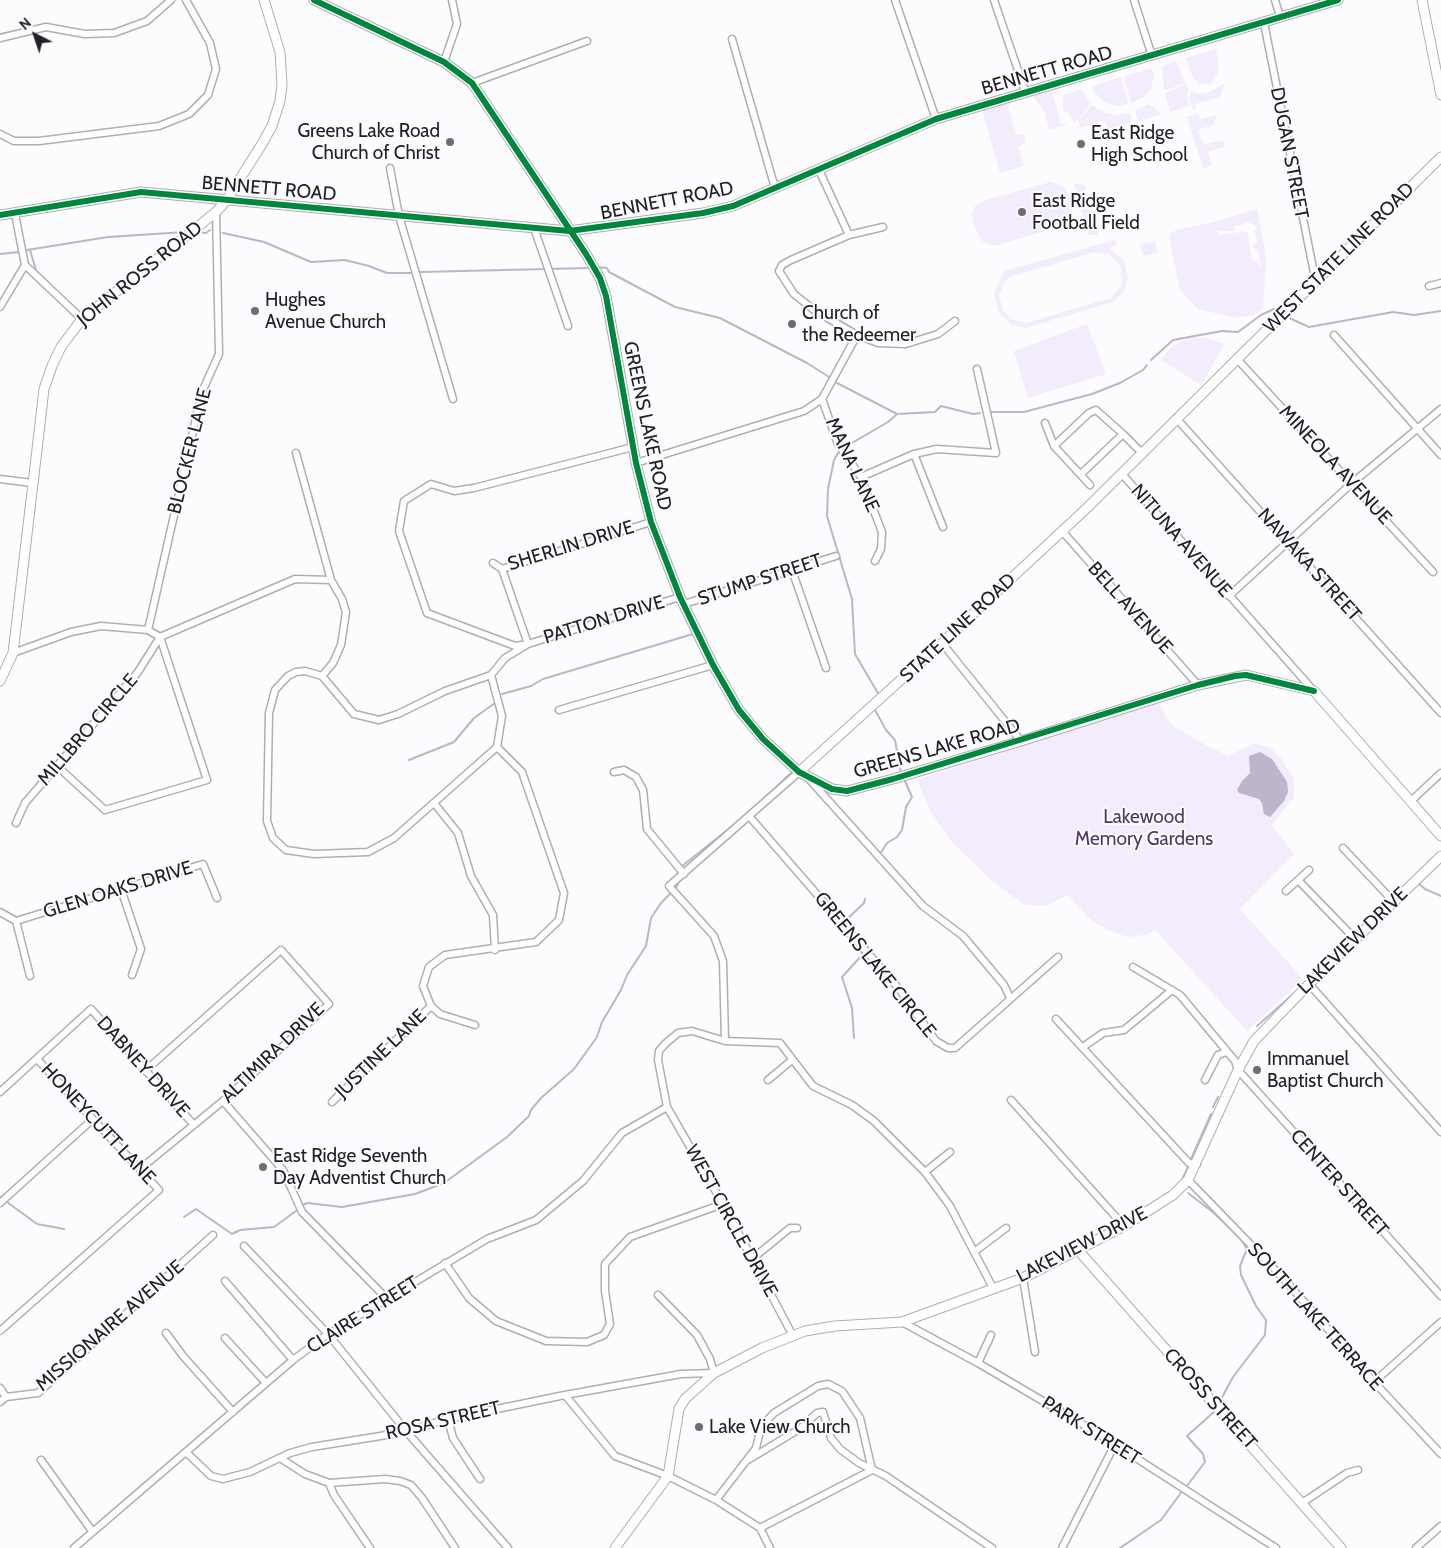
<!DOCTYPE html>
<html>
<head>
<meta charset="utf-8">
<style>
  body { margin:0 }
  #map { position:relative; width:1441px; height:1548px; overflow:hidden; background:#fcfbfd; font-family:Cabin,sans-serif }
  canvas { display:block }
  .north { position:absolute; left:10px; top:10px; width:50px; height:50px; -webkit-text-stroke:4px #fbfafe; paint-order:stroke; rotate:319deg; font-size:14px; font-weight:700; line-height:20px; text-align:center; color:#232126 }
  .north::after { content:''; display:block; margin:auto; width:18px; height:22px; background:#232126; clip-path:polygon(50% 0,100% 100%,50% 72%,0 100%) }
</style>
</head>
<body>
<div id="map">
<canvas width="1441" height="1548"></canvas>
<div class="north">N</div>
</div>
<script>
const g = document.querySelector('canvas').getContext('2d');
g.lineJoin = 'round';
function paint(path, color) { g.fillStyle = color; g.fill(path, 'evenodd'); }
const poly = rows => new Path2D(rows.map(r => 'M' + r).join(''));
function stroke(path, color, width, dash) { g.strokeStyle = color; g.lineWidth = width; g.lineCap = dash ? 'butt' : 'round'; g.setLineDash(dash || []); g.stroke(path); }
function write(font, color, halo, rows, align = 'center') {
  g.font = font + ' Cabin,sans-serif'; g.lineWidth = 4; g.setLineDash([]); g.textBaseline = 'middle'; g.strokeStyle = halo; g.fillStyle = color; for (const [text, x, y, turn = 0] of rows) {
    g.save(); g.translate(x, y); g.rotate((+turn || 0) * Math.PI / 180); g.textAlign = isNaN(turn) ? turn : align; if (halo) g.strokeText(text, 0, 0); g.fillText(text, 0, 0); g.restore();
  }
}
const green = poly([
  [1216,49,1219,73,1210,84,1199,84,1192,76,1186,58],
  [1176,61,1185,83,1164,91,1162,66],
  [1152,68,1154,75,1151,89,1144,97,1132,103,1128,91,1131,88,1127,89,1124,76],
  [1121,77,1124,89,1121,92,1125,91,1128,104,1119,106,1106,103,1092,90,1093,86],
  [1225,83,1220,97,1195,104,1196,109,1193,110,1189,97,1192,91,1199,94,1208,93],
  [1186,84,1189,89,1187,97,1189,106,1170,112,1165,93],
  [1051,88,1061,124,1069,124,1049,130,1045,112,1033,97,1033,94],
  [1082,89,1090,104,1079,119,1074,122,1069,113,1063,111,1063,95],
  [1011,100,1012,103,1008,106,1016,134,1022,134,1025,138,1025,142,1019,147,1009,115,1024,166,1000,173,982,109],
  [1149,104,1162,114,1138,121,1135,111],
  [1092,105,1104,113,1113,114,1106,123,1104,120,1081,128,1078,121],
  [1130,113,1132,122,1107,130,1106,124,1113,115],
  [1198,113,1200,120,1215,115,1217,120,1214,120,1215,124,1198,130,1203,145,1223,140,1225,147,1208,152,1212,166,1203,168,1187,117],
  [1050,182,1063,186,1069,198,1071,214,1064,225,998,245,990,245,982,241,974,226,972,214,975,206,985,200],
  [1074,183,1084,185,1099,235,1088,235],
  [1257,209,1266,257,1263,308,1254,315,1236,318,1198,309,1180,290,1169,236,1172,232,1180,229,1210,223],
  [1247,221,1257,227,1255,231,1257,243,1252,245,1255,250,1258,250,1261,266,1260,267,1256,261,1252,261,1248,234,1245,231,1188,240,1218,235,1218,231,1234,231,1233,227,1244,224],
  [1115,240,1117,245,1109,248,1124,260,1128,278,1124,292,1113,302,1026,328,1012,325,998,311,994,292,1004,271],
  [1094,252,1110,255,1121,267,1122,284,1111,298,1026,323,1013,320,1003,311,999,295,1004,283,1010,277],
  [1155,241,1158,253,1143,256,1140,244],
  [1087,324,1106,374,1028,398,1014,351],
  [1191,337,1207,338,1225,344,1201,385,1161,360,1171,347],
  [1158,702,1170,724,1198,741,1228,756,1254,743,1271,748,1281,758,1294,779,1294,797,1272,825,1294,854,1240,909,1303,979,1247,1031,1155,930,1145,935,1127,937,1106,929,1090,919,1067,895,1046,906,1025,905,991,880,951,841,929,809,917,780]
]);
const water = poly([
  [1260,752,1272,759,1287,782,1288,792,1284,801,1270,817,1264,814,1262,803,1259,799,1239,793,1237,790,1242,781,1250,773,1249,756]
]);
const stream = poly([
  [197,232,206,233,210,230],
  [223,233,264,242,311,262,345,260,369,266,387,273,411,273],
  [27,250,108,237,185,232],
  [30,250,36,270],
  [0,254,19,252],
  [597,267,607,268,609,272,675,307,720,318,807,363,829,377],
  [420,272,590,268],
  [1285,316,1309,327,1393,312,1414,315,1441,311],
  [1151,360,1173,340,1222,331,1238,332,1261,315,1274,309,1278,312],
  [837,383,897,414,935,412,941,406,973,414,980,413],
  [991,412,1024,412,1092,394,1120,383,1143,370,1147,365],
  [845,447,888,422,897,414],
  [838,453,834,460,828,489,827,516,852,599,855,654,879,695],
  [502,694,531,686,543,679,693,634],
  [875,708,875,710,886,730,895,740,901,773],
  [409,760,454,742,474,718,495,703],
  [757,805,792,772],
  [880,854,887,843,897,837,902,830,906,807,912,797,905,781],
  [682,866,735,824],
  [1418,883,1425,889,1441,896],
  [675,890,679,881],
  [1393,895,1411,880],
  [844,922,864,903,865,899],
  [839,926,863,954,842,977,852,1008,854,1038],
  [1355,933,1389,900],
  [1317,971,1349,939],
  [1257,1026,1291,996],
  [1213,1107,1218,1097],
  [1191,1159,1211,1114],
  [1182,1180,1188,1167],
  [1188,1193,1214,1213,1236,1234],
  [0,1197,1,1197],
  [7,1202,37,1224,64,1229],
  [303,1205,307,1203,342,1207,415,1194,444,1183,507,1137,529,1116,531,1110,541,1098,574,1069,597,1037,602,1022,621,990,627,975,646,946,651,918,661,903,670,894],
  [184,1217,196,1209,232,1234,240,1230,274,1227,296,1211],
  [1219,1403,1233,1377,1265,1335,1266,1320,1256,1306,1241,1275,1240,1266,1247,1249,1241,1239],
  [1187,1486,1205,1462,1203,1454,1187,1436,1215,1411],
  [1120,1548,1161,1520,1183,1490]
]);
const street = poly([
  [895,0,936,119],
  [994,0,1025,91],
  [1134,0,1152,56],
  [1275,0,1280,17],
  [1264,23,1316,283],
  [0,38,46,27,85,34,114,33,147,21,171,0],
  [732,39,775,188],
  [444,62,457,24,452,0],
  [472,83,587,41],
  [0,134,14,141,39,141,159,126,189,114,208,95,216,69,210,43,186,0],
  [390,168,399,216,453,399],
  [819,170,849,235],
  [883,227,849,235,791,260,782,265,779,271,794,294,814,310,857,335,878,343,906,344,938,334,955,321],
  [534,228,568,326],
  [25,265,82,319],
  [1429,286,1441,283],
  [0,307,25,265,15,214],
  [1334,335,1441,455],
  [1237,359,1433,572],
  [822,399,838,444,861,477,882,532,881,549,875,561],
  [1176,418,1441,713],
  [1045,423,1054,446,1090,485],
  [1123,434,1142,453],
  [1054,446,1089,413,1096,410,1123,434,1081,474],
  [633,447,474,488,454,491,431,484,404,501,399,531,427,613,515,646,528,644,680,597],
  [296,453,331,580,342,599,346,612,341,645,333,663,322,676],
  [914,454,943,527],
  [636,463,804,411,822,399,857,335],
  [1122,474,1313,690],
  [861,477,914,454,937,449,996,453,977,369],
  [0,479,32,483],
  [1062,531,1198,685],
  [493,563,502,569,651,522],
  [502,569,528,644],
  [792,570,826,668],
  [1229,596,1351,484,1441,409],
  [684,604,836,556],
  [148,630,202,392,219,354,216,212],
  [942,643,1021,741],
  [13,653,71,632,101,626,148,630,160,637,295,579,331,580],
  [491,675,445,691,398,714,379,720,354,714,322,676,305,671,296,672,288,676,275,690,269,713,267,821,273,838,286,850,314,854,368,852,394,838,497,747,502,716,491,675,505,658,528,644],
  [559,710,713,665],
  [57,766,105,810,207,780,160,637],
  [614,772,624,770,636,777,643,790,647,829,684,874],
  [809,779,923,906,963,936,1004,985,1010,998],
  [1411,801,1441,773],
  [434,803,458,833,471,876,493,915,495,950],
  [749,816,899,989,936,1041,948,1048,955,1048,1058,957],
  [16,823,25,803,138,672,160,637],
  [1343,848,1393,901],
  [1298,880,1355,939],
  [121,889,141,949,132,975],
  [1286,891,1309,870],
  [0,912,16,921,203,864,217,898],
  [16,921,30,976],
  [1133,967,1180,995,1235,1061,1238,1070,1441,1296],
  [1309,984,1441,1132],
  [1056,1019,1189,1163,1197,1164],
  [475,1025,440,1014,431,1006,423,986,429,967,445,955,536,942,559,920,564,893,522,772,497,747],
  [725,1041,723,961,714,936,669,886,799,772],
  [1083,1047,1103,1033,1124,1030,1172,990],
  [768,1080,792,1060],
  [1205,1080,1218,1055,1226,1052],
  [0,1092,91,1009,194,1125],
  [1011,1100,1124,1226],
  [223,1101,283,1170,302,1212,388,1300],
  [332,1102,431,1006],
  [140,1169,223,1101,329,1004,281,950,145,1071],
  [925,1172,950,1152],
  [1188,1180,1284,1279,1374,1382,1441,1454],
  [0,1203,93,1119],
  [244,1246,328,1334,406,1431,508,1548],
  [974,1252,1006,1228],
  [752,1259,790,1228,797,1228],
  [445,1263,469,1298,496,1321,546,1341,587,1342,604,1335,610,1324,605,1291,605,1264,630,1237,723,1204],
  [1023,1278,1035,1352],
  [225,1281,293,1360],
  [902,1322,978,1363,1094,1431,1276,1548],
  [0,1331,159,1190,37,1059],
  [166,1333,183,1356,233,1412],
  [793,1336,723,1204,667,1107,658,1060,659,1051,665,1044,678,1033,692,1031,725,1041,780,1043,813,1086,852,1105,874,1121,925,1172,950,1206,993,1288],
  [225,1338,266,1383],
  [978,1363,991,1335],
  [1374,1382,1441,1322],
  [0,1388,6,1397],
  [565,1395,615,1456,668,1476,716,1500,760,1528,770,1548],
  [0,1402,6,1397,38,1393,213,1235],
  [448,1419,453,1438,480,1479],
  [186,1452,211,1476,223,1479,250,1472,290,1453,312,1447,399,1433,448,1419,565,1395,681,1374,714,1373,710,1359,697,1335,658,1295],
  [280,1458,305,1474,329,1483,385,1479,400,1481,411,1485,422,1498,455,1548],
  [41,1460,92,1531],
  [748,1460,801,1428,817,1413,823,1412,831,1438,840,1449,859,1463,886,1476,992,1548],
  [329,1483,334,1495,370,1548],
  [716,1500,756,1448,761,1427,774,1413,818,1386,828,1384,842,1391,860,1418,872,1470],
  [1302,1503,1347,1473,1358,1470],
  [760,1528,872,1470],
  [74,1548,293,1360,328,1334,487,1239,536,1220,583,1181,622,1133,667,1107],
  [1062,1548,1115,1444],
  [1416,1548,1441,1526]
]);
const secondary = poly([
  [314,0,444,62,472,83,586,254,600,278,606,296,636,463,651,522,680,597,713,665,739,710,763,739,799,772,832,789,847,791,893,779,1021,741,1198,685,1246,675,1314,691,1441,836],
  [1422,0,1441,95],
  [0,215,141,192,569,231,703,213,733,206,936,119,1338,0],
  [0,681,13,653,40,424,44,389,52,366,61,347,82,319,216,212,226,201,262,144,272,126,280,101,282,85,280,52,264,0],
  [799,772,946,639,1088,507,1441,157],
  [1078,1250,1341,1548],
  [615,1548,668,1476,679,1409,685,1399,714,1373,762,1348,805,1331,835,1326,902,1322,1023,1278,1124,1226,1173,1195,1188,1180,1238,1070,1254,1041,1309,984,1441,856]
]);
const cycleway = poly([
  [314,0,444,62,472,83,586,254,600,278,606,296,636,463,651,522,680,597,713,665,739,710,763,739,799,772,832,789,847,791,893,779,1198,685,1235,676,1246,675,1314,691],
  [0,215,141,192,569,231,703,213,733,206,936,119,1338,0]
]);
const markers = [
  [450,142,5,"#6f6d71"],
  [1081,144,5,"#6f6d71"],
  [1022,212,5,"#6f6d71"],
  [255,311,5,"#6f6d71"],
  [792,324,5,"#6f6d71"],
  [1257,1070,5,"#6f6d71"],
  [263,1167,5,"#6f6d71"],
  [699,1427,5,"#6f6d71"]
];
const streetNames = [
  ["BENNETT ROAD",1047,71,-16],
  ["DUGAN STREET",1289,153,79],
  ["BENNETT ROAD",269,189,5],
  ["BENNETT ROAD",667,201,-11],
  ["WEST STATE LINE ROAD",1339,258,-45],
  ["JOHN ROSS ROAD",140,274,-39],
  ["GREENS LAKE ROAD",647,426,78],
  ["BLOCKER LANE",190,451,-76],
  ["MANA LANE",852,465,65],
  ["MINEOLA AVENUE",1335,465,47],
  ["NITUNA AVENUE",1181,541,49],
  ["SHERLIN DRIVE",571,546,-17],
  ["NAWAKA STREET",1309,565,48],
  ["STUMP STREET",760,580,-18],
  ["BELL AVENUE",1130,608,48],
  ["PATTON DRIVE",604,620,-17],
  ["STATE LINE ROAD",958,628,-43],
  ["MILLBRO CIRCLE",88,730,-49],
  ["GREENS LAKE ROAD",937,749,-16],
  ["GLEN OAKS DRIVE",118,890,-17],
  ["LAKEVIEW DRIVE",1353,941,-44],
  ["GREENS LAKE CIRCLE",875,965,51],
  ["ALTIMIRA DRIVE",273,1053,-44],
  ["JUSTINE LANE",381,1054,-44],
  ["DABNEY DRIVE",143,1067,48],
  ["HONEYCUTT LANE",98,1124,47],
  ["CENTER STREET",1339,1183,48],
  ["WEST CIRCLE DRIVE",731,1221,61],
  ["LAKEVIEW DRIVE",1082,1245,-27],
  ["CLAIRE STREET",363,1315,-32],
  ["SOUTH LAKE TERRACE",1315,1317,48],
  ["MISSIONAIRE AVENUE",110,1326,-41],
  ["CROSS STREET",1210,1399,48],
  ["ROSA STREET",443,1421,-13],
  ["PARK STREET",1091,1431,32]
];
const poiNames = [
  ["Greens Lake Road",440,131,"right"],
  ["Church of Christ",440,153,"right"],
  ["East Ridge",1091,133],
  ["High School",1091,155],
  ["East Ridge",1032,201],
  ["Football Field",1032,223],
  ["Hughes",265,300],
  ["Avenue Church",265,322],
  ["Church of",802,313],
  ["the Redeemer",802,335],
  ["Immanuel",1267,1059],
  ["Baptist Church",1267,1081],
  ["East Ridge Seventh",273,1156],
  ["Day Adventist Church",273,1178],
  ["Lake View Church",709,1427]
];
const parkNames = [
  ["Lakewood",1144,817],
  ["Memory Gardens",1144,839]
];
paint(green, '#f2ecfd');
paint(water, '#bcb5cb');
stroke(stream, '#bcb5cb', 2);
stroke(street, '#afaeb1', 9);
stroke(secondary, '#afaeb1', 11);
stroke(street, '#fffeff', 6);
stroke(secondary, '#fffeff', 9);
stroke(cycleway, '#00873e', 6);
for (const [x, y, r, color] of markers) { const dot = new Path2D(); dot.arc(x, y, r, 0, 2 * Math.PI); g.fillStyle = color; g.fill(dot); stroke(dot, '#fbfafe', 2); }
write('19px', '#232126', '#fbfafe', streetNames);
write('19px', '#232126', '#fbfafe', poiNames, 'left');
write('19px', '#493964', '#fbfafe', parkNames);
</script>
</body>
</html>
